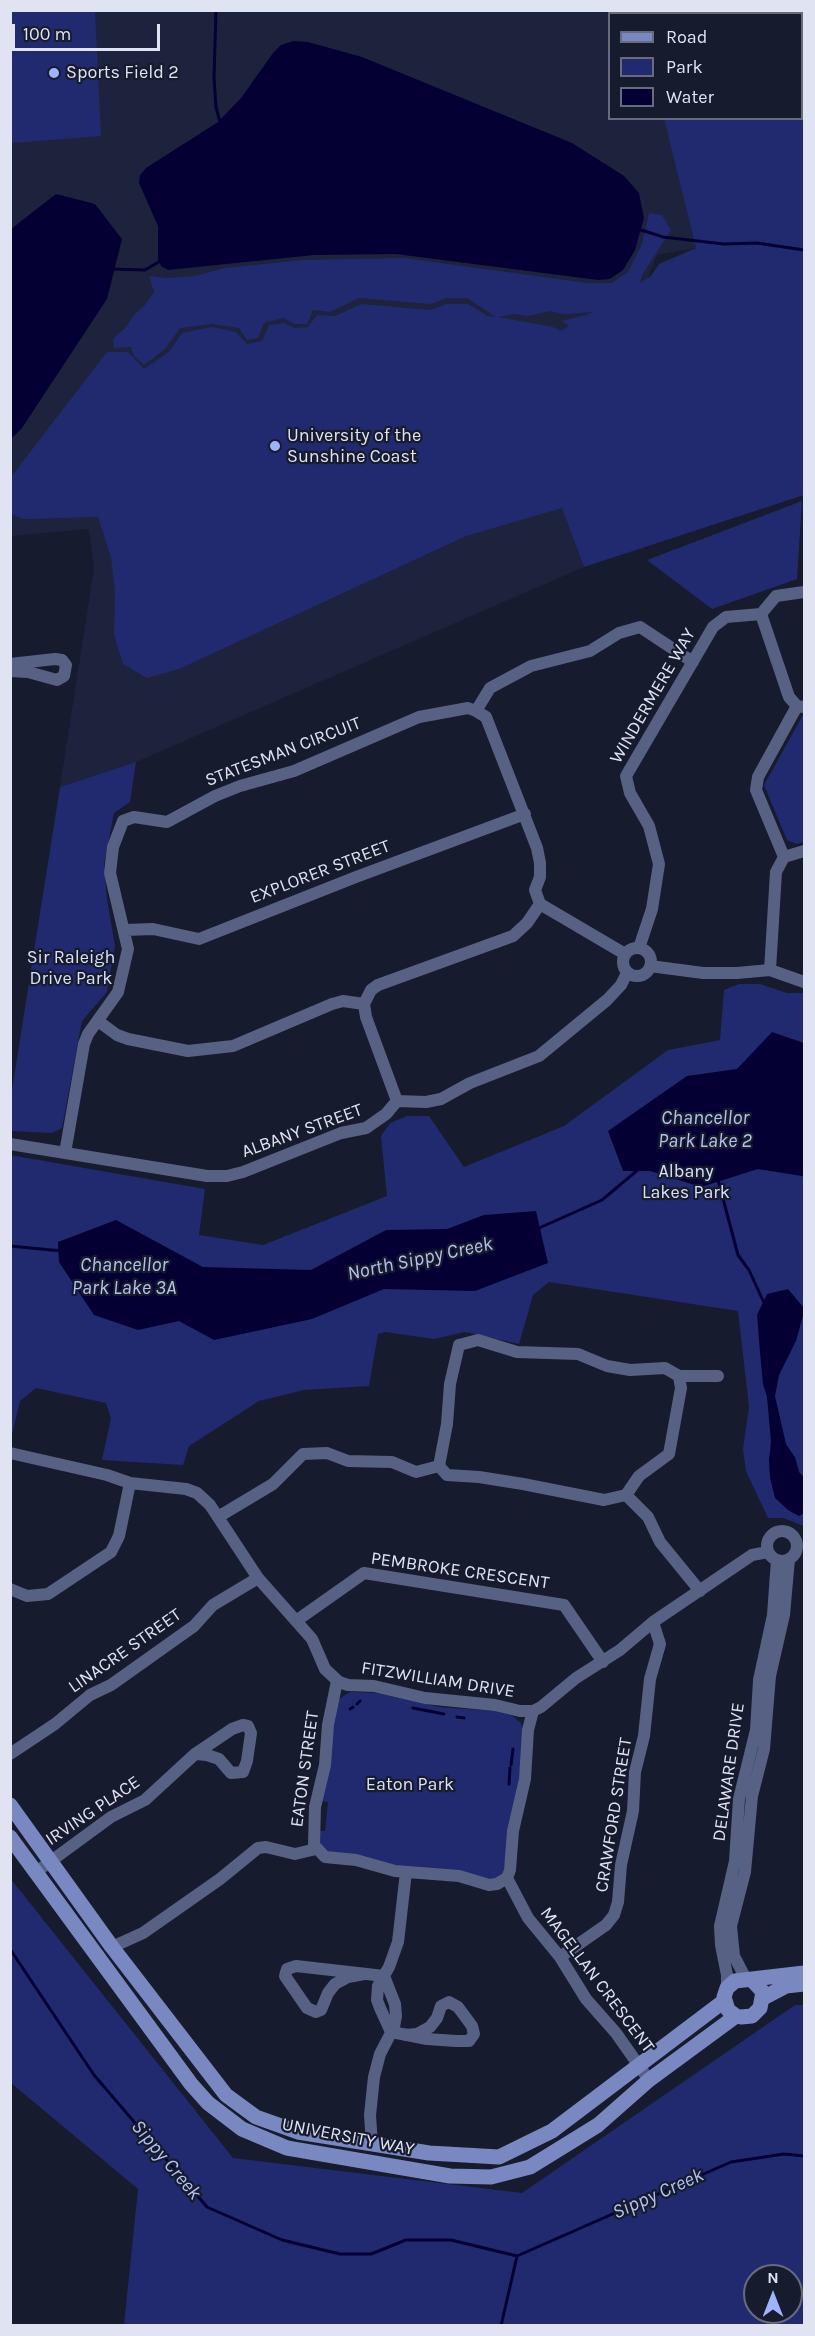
<!DOCTYPE html>
<html>
<head>
<meta charset="utf-8">
<style>
  body { margin:0 }
  #map { position:relative; width:815px; height:2336px; overflow:hidden; background:#161b2e; font-family:Karla,sans-serif }
  canvas { display:block }
  .frame { position:absolute; inset:0; border:12px solid #e0e4f2; pointer-events:none }
  .legend { position:absolute; left:608px; top:12px; width:195px; height:108px; box-sizing:border-box; background:#161b2e; border:2px solid #676b7c; margin:0; padding:8px 10px; list-style:none; font-size:18px; color:#e0e4f2 }
  .legend li { display:flex; align-items:center; gap:12px; height:30px }
  .legend b { width:30px; border:2px solid #676b7c }
  .north { position:absolute; left:743px; top:2264px; width:60px; height:60px; box-sizing:border-box; background:#161b2e; border:2px solid #676b7c; border-radius:50%; rotate:0deg; font-size:16px; font-weight:700; line-height:24px; text-align:center; color:#e0e4f2 }
  .north::after { content:''; display:block; margin:auto; width:21px; height:27px; background:#9fb3fd; clip-path:polygon(50% 0,100% 100%,50% 72%,0 100%) }
  .scale { position:absolute; left:12px; top:24px; width:148px; height:27px; box-sizing:border-box; border:3px solid #e0e4f2; border-top:0; padding-left:8px; font-size:18px; line-height:21px; white-space:nowrap; color:#e0e4f2; -webkit-text-stroke:4px #161b2e; paint-order:stroke }
</style>
</head>
<body>
<div id="map">
<canvas width="815" height="2336"></canvas>
<div class="frame"></div>
<ul class="legend">
<li><b style="height:8px;background:#7988c0"></b>Road</li>
<li><b style="height:16px;background:#212a6e"></b>Park</li>
<li><b style="height:16px;background:#040033"></b>Water</li>
</ul>
<div class="north">N</div>
<div class="scale">100 m</div>
</div>
<script>
const g = document.querySelector('canvas').getContext('2d');
g.lineJoin = 'round';
function paint(path, color) { g.fillStyle = color; g.fill(path, 'evenodd'); }
const poly = rows => new Path2D(rows.map(r => 'M' + r).join(''));
function stroke(path, color, width, dash) { g.strokeStyle = color; g.lineWidth = width; g.lineCap = dash ? 'butt' : 'round'; g.setLineDash(dash || []); g.stroke(path); }
function write(font, color, halo, rows, align = 'center') {
  g.font = font + ' Karla,sans-serif'; g.lineWidth = 4.5; g.setLineDash([]); g.textBaseline = 'middle'; g.strokeStyle = halo; g.fillStyle = color; for (const [text, x, y, turn = 0] of rows) {
    g.save(); g.translate(x, y); g.rotate((+turn || 0) * Math.PI / 180); g.textAlign = isNaN(turn) ? turn : align; if (halo) g.strokeText(text, 0, 0); g.fillText(text, 0, 0); g.restore();
  }
}
const built = poly([
  [11,11,636,11,637,13,610,14,610,118,664,119,696,248,657,255,643,291,510,363,584,567,136,762,60,787,94,568,89,529,11,536]
]);
const green = poly([
  [11,10,95,11,101,136,11,143],
  [636,11,804,11,804,495,584,567,562,508,466,536,179,669,147,678,123,664,114,635,115,593,111,557,98,517,23,519,11,514,11,477,107,352,128,352,144,369,169,352,182,333,212,327,236,332,247,344,262,341,269,325,284,323,295,328,308,327,317,315,335,316,361,304,431,310,446,304,468,304,488,316,496,317,467,298,446,298,431,304,359,298,330,312,313,310,307,324,295,324,283,318,264,323,258,338,247,340,239,328,212,324,180,328,165,349,144,365,134,356,131,347,114,348,113,339,127,326,133,316,145,305,154,292,149,276,168,278,195,276,225,268,304,260,404,258,587,283,612,283,628,272,642,244,649,213,662,215,671,230,642,275,640,283,651,276,659,264,696,248,664,119,802,118,802,14,637,14],
  [549,311,564,314,593,312,586,315,562,321,569,326,560,331,553,327,498,317,513,314,529,316],
  [802,501,797,579,712,609,647,560],
  [804,713,804,842,796,844,787,840,764,785],
  [136,762,130,802,114,813,104,865,107,899,115,946,107,992,82,1021,62,1128,52,1133,11,1131,11,1096,60,787],
  [739,984,760,984,787,993,804,993,804,1526,783,1518,768,1518,746,1471,743,1449,749,1407,738,1311,549,1282,533,1295,519,1344,465,1332,434,1339,385,1332,378,1334,369,1386,304,1390,259,1401,189,1446,183,1465,102,1460,111,1418,106,1403,36,1388,20,1401,11,1439,10,1155,205,1189,199,1235,263,1245,387,1196,381,1136,390,1123,407,1116,429,1116,464,1167,564,1126,668,1050,720,1040,724,990],
  [350,1692,378,1693,439,1707,495,1711,511,1715,521,1723,523,1730,522,1761,503,1874,495,1880,406,1867,323,1851,317,1837,317,1831,325,1831,328,1802,321,1801,339,1699],
  [10,1878,233,2158,522,2193,795,2005,804,2005,804,2325,124,2325,138,2189,11,2083],
  [755,2276,791,2276,791,2312,755,2312]
]);
const water = poly([
  [293,41,308,42,362,57,572,143,624,176,639,193,644,218,635,250,623,270,610,279,598,280,396,254,314,255,168,270,161,266,158,259,158,226,139,183,140,175,146,168,218,122,241,98,273,53,281,45],
  [56,194,95,204,122,239,107,299,22,428,11,439,11,229],
  [772,1032,804,1043,804,1178,802,1176,758,1169,701,1187,650,1171,623,1171,608,1131,687,1076,737,1069],
  [536,1211,548,1263,475,1291,384,1289,312,1319,214,1340,179,1321,138,1330,94,1315,59,1262,58,1242,116,1220,203,1267,311,1270,386,1230,447,1229,484,1215],
  [788,1289,804,1308,804,1312,796,1341,779,1375,775,1396,786,1444,795,1457,799,1472,804,1477,804,1513,799,1516,788,1510,775,1498,770,1478,769,1460,771,1442,767,1397,763,1384,760,1352,757,1315,767,1294]
]);
const stream = poly([
  [216,10,214,78,216,107,220,122],
  [638,229,663,237,724,244,757,243,804,250],
  [111,269,145,270,162,260],
  [718,1180,738,1255,749,1270,765,1305],
  [537,1229,602,1200,639,1169],
  [10,1246,62,1251],
  [357,1704,360,1701],
  [413,1708,444,1714],
  [350,1709,353,1707],
  [457,1717,464,1718],
  [511,1765,513,1749],
  [509,1784,510,1768],
  [10,1949,94,2075,207,2207,282,2240,340,2254,371,2254,406,2240,451,2240,517,2256,731,2162,784,2154,804,2156],
  [501,2326,517,2256]
]);
const street = poly([
  [761,614,789,697,797,706,804,707],
  [10,664,55,659,62,660,66,665,64,676,57,680,28,672,10,671],
  [476,711,490,688,531,666,590,651,619,633,640,627,693,662],
  [784,857,756,790,758,777,797,706],
  [540,904,625,954],
  [125,930,153,929,199,939,356,877,525,814],
  '623 962a14 14 0 1 1 28 0a14 14 0 1 1-28 0Z',
  [639,948,652,909,659,864,649,826,630,793,626,776,713,627,726,617,761,614,776,596,804,592],
  [650,966,703,973,737,973,770,970,804,982],
  [770,970,776,872,784,857,804,851],
  [364,1004,366,1017,397,1101],
  [10,1144,207,1176,227,1176,243,1172,341,1133,366,1128,386,1114,397,1101,426,1102,441,1099,470,1083,539,1056,607,1000,621,985,627,973],
  [65,1153,84,1044,88,1034,118,992,128,949,110,873,113,847,123,821,134,817,167,822,215,796,240,786,294,771,419,717,468,708,476,711,486,717,537,848,540,863,540,877,535,890,540,904,527,923,513,936,378,985,371,990,364,1004,343,1001,332,1004,233,1046,188,1051,128,1039,117,1035,98,1021],
  [679,1376,718,1376],
  [10,1453,107,1475,130,1483,186,1489,197,1493,210,1505,258,1578,312,1639,325,1669,339,1682,348,1685,374,1686,425,1698,495,1705,520,1711,533,1711,541,1707,576,1678,620,1650,653,1622,752,1555,768,1552],
  [439,1466,447,1424,450,1384,459,1345,478,1340,517,1352,578,1354,607,1366,630,1370,665,1368,679,1376,681,1388,669,1454,639,1476,626,1495],
  [439,1466,447,1475,479,1477,523,1484,604,1500,626,1495],
  [626,1495,648,1517,660,1542,700,1591],
  [218,1517,273,1484,303,1454,327,1453,348,1461,392,1462,416,1472,439,1466],
  '767 1546a15 15 0 1 1 30 0a15 15 0 1 1-30 0Z',
  [10,1589,27,1596,48,1594,111,1552,119,1536,130,1483],
  [296,1621,364,1573,564,1605,603,1662],
  [337,1681,328,1725,325,1765,315,1807,314,1845,325,1857,356,1860,395,1871,459,1876,489,1885,497,1884,507,1878,510,1870,513,1831,525,1779,528,1730,533,1711],
  [10,1754,55,1724,90,1695,111,1685,194,1626,213,1605,258,1578],
  [36,1872,111,1817,145,1800,195,1754,232,1729,243,1725,248,1726,251,1733,247,1761,243,1772,231,1773,219,1759,207,1755,195,1754],
  [507,1878,528,1918,560,1957,586,1999,616,2033,649,2080],
  [112,1947,143,1933,220,1879,258,1848,266,1847,295,1854,316,1849],
  [560,1957,606,1925,614,1915,618,1902,621,1865,633,1811,635,1772,644,1736,650,1679,660,1644,653,1622],
  [364,1974,348,1977,335,1984,328,1993,321,2010,316,2012,307,2008,285,1976,287,1969,296,1966,384,1976],
  [746,1979,734,1956,731,1926,745,1872,752,1796,764,1749,770,1676,784,1615,789,1559],
  [727,1988,727,1975,721,1945,720,1926,735,1861,739,1799,756,1730,759,1680,773,1615,777,1560],
  [405,2035,417,2034,430,2027,437,2018,441,2006,449,2002,458,2007,472,2026,474,2034,469,2041,456,2041,427,2039,402,2034,391,2032,380,2008,377,2000,378,1986,389,1967,398,1942,406,1872],
  [372,2144,370,2115,374,2077,380,2054,394,2027,396,2016,395,2004,384,1976]
]);
const secondary = poly([
  [10,1805,112,1947,226,2095,256,2117,298,2132,429,2153,499,2157,552,2131,724,2001],
  [10,1837,191,2084,208,2103,242,2129,287,2148,450,2176,491,2177,530,2167,598,2125,649,2080,736,2016],
  [752,1980,763,1992,760,2008,752,2016,741,2017,736,2016,728,2010,724,1997,727,1988,735,1981,804,1973],
  [763,1998,786,1986,804,1984]
]);
const markers = [
  [54,73,6,"#9fb3fd"],
  [275,446,6,"#9fb3fd"]
];
const poiNames = [
  ["Sports Field 2",66,73],
  ["University of the",287,436],
  ["Sunshine Coast",287,457]
];
const streetNames = [
  ["WINDERMERE WAY",653,696,-60],
  ["STATESMAN CIRCUIT",283,752,-21],
  ["EXPLORER STREET",320,872,-21],
  ["ALBANY STREET",302,1131,-20],
  ["PEMBROKE CRESCENT",460,1571,8],
  ["LINACRE STREET",125,1651,-35],
  ["FITZWILLIAM DRIVE",438,1680,9],
  ["EATON STREET",305,1769,-82],
  ["DELAWARE DRIVE",729,1772,-82],
  ["IRVING PLACE",93,1811,-34],
  ["CRAWFORD STREET",614,1815,-81],
  ["MAGELLAN CRESCENT",597,1980,53],
  ["UNIVERSITY WAY",348,2137,11]
];
const parkNames = [
  ["Sir Raleigh",71,958],
  ["Drive Park",71,979],
  ["Albany",686,1172],
  ["Lakes Park",686,1193],
  ["Eaton Park",410,1785]
];
const waterNames = [
  ["Chancellor",705,1118],
  ["Park Lake 2",705,1141],
  ["North Sippy Creek",420,1259,-12],
  ["Chancellor",124,1265],
  ["Park Lake 3A",124,1288],
  ["Sippy Creek",166,2160,50],
  ["Sippy Creek",658,2194,-24]
];
paint(built, '#1d233c');
paint(green, '#212a6e');
paint(water, '#040033');
stroke(stream, '#040033', 3);
stroke(street, '#576183', 12);
stroke(secondary, '#7988c0', 15);
for (const [x, y, r, color] of markers) { const dot = new Path2D(); dot.arc(x, y, r, 0, 2 * Math.PI); g.fillStyle = color; g.fill(dot); stroke(dot, '#161b2e', 2); }
write('18px', '#e0e4f2', '#161b2e', poiNames, 'left');
write('18px', '#e0e4f2', '#161b2e', streetNames);
write('18px', '#dae1f7', '#161b2e', parkNames);
write('italic 20px', '#b4c1ec', '#161b2e', waterNames);
</script>
</body>
</html>
